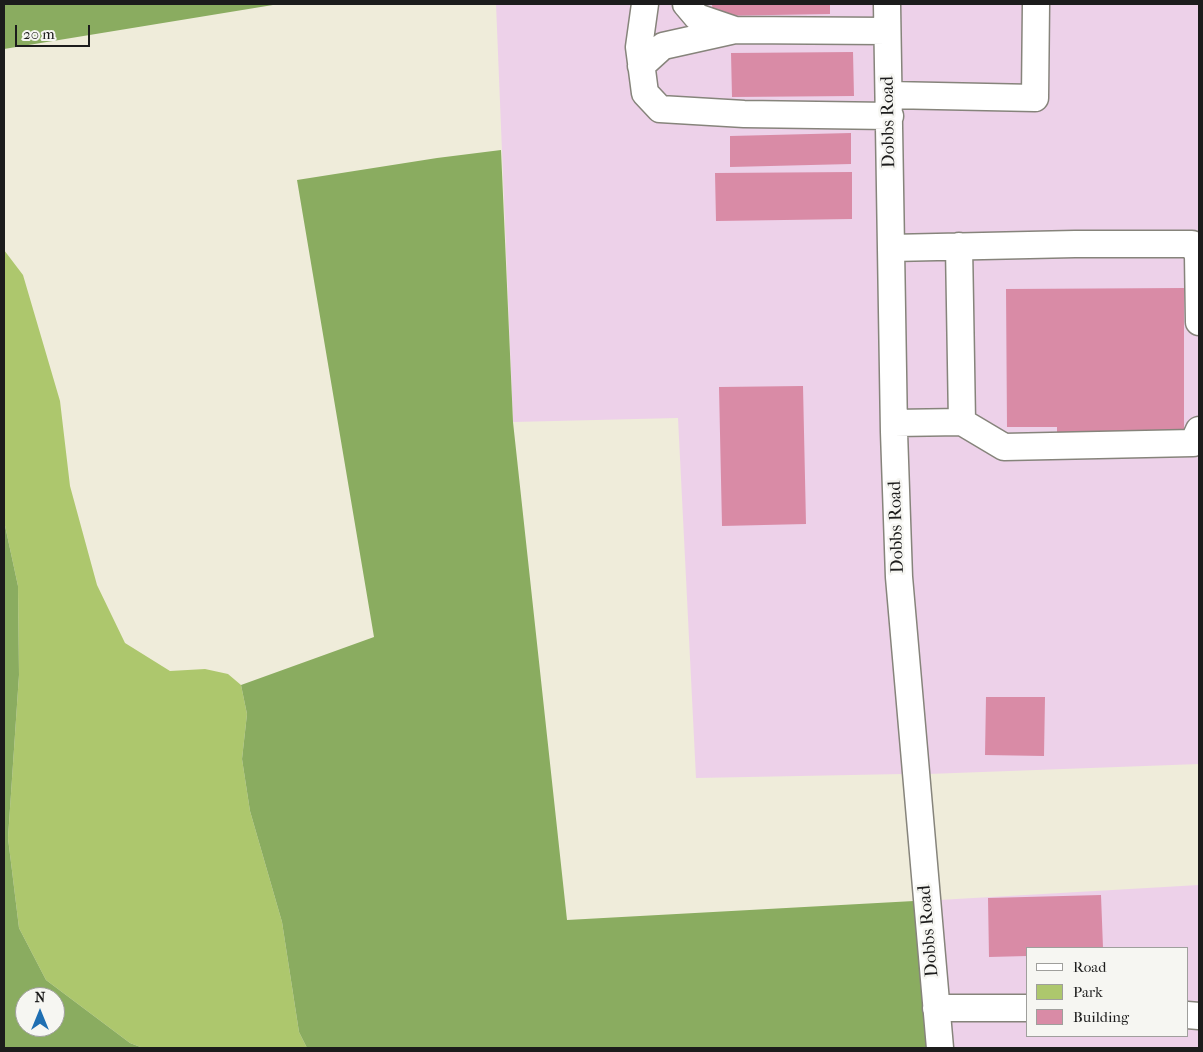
<!DOCTYPE html>
<html>
<head>
<meta charset="utf-8">
<style>
  body { margin:0 }
  #map { position:relative; width:1203px; height:1052px; overflow:hidden; background:#efecda; font-family:"IM FELL French Canon",serif }
  canvas { display:block }
  .frame { position:absolute; inset:0; border:5px solid #1c1c1c; pointer-events:none }
  .legend { position:absolute; left:1026px; top:947px; width:162px; height:90px; box-sizing:border-box; background:#f6f6f2; border:1px solid #9f9f9c; margin:0; padding:6px 9px; list-style:none; font-size:15px; color:#1c1c1c }
  .legend li { display:flex; align-items:center; gap:10px; height:25px }
  .legend b { width:25px; border:1px solid #9f9f9c }
  .north { position:absolute; left:15px; top:987px; width:50px; height:50px; box-sizing:border-box; background:#f6f6f2; border:1px solid #9f9f9c; border-radius:50%; rotate:0deg; font-size:14px; font-weight:700; line-height:20px; text-align:center; color:#1c1c1c }
  .north::after { content:''; display:block; margin:auto; width:18px; height:22px; background:#1f6fb2; clip-path:polygon(50% 0,100% 100%,50% 72%,0 100%) }
  .scale { position:absolute; left:15px; top:25px; width:75px; height:22px; box-sizing:border-box; border:2px solid #1c1c1c; border-top:0; padding-left:6px; font-size:15px; line-height:18px; white-space:nowrap; color:#1c1c1c; -webkit-text-stroke:4px #f6f6f2; paint-order:stroke }
</style>
</head>
<body>
<div id="map">
<canvas width="1203" height="1052"></canvas>
<div class="frame"></div>
<ul class="legend">
<li><b style="height:6px;background:#fff"></b>Road</li>
<li><b style="height:14px;background:#adc76d"></b>Park</li>
<li><b style="height:14px;background:#d98ba6"></b>Building</li>
</ul>
<div class="north">N</div>
<div class="scale">20 m</div>
</div>
<script>
const g = document.querySelector('canvas').getContext('2d');
g.lineJoin = 'round';
function paint(path, color) { g.fillStyle = color; g.fill(path, 'evenodd'); }
const poly = rows => new Path2D(rows.map(r => 'M' + r).join(''));
function stroke(path, color, width, dash) { g.strokeStyle = color; g.lineWidth = width; g.lineCap = dash ? 'butt' : 'round'; g.setLineDash(dash || []); g.stroke(path); }
function write(font, color, halo, rows, align = 'center') {
  g.font = font + ' "IM FELL French Canon",serif'; g.lineWidth = 5; g.setLineDash([]); g.textBaseline = 'middle'; g.strokeStyle = halo; g.fillStyle = color; for (const [text, x, y, turn = 0] of rows) {
    g.save(); g.translate(x, y); g.rotate((+turn || 0) * Math.PI / 180); g.textAlign = isNaN(turn) ? turn : align; if (halo) g.strokeText(text, 0, 0); g.fillText(text, 0, 0); g.restore();
  }
}
const built = poly([
  [496,4,874,4,903,774,696,778,678,418,513,422],
  [900,4,1199,4,1199,764,928,774,912,575,906,431],
  [1199,885,1199,1048,953,1048,939,900],
  [1027,948,1187,948,1187,1036,1027,1036]
]);
const green = poly([
  [4,250,23,275,60,401,70,486,97,585,125,643,170,671,205,669,228,674,241,685,247,714,242,759,250,811,282,922,299,1032,307,1048,143,1048,130,1043,46,980,19,928,8,838,19,675,18,586,4,521]
]);
const forest = poly([
  [4,4,279,4,4,49],
  [501,150,513,422,567,920,914,901,927,1048,307,1048,299,1032,282,922,250,811,242,759,247,714,241,685,374,637,297,180,437,158],
  [4,521,18,586,19,675,8,838,19,928,46,980,130,1043,143,1048,4,1048],
  [25,997,55,997,55,1027,25,1027]
]);
const building = poly([
  [712,4,830,4,830,14,713,16],
  [853,52,854,96,732,97,731,53],
  [851,133,851,164,730,167,730,136],
  [852,172,852,219,716,221,715,173],
  [1184,288,1184,432,1057,432,1057,427,1007,427,1006,289],
  [803,386,806,524,722,526,719,387],
  [986,697,1045,697,1044,756,985,755],
  [1101,895,1103,948,1027,948,1027,956,989,957,988,898]
]);
const minor = poly([
  [645,4,639,47,645,93,660,109,744,114,890,116],
  [686,4,697,17,735,30,887,31],
  [887,4,894,432,899,577,940,1048],
  [641,66,663,46,735,30],
  [889,95,1035,98,1036,4],
  [959,246,962,422],
  [891,248,1075,244,1192,244,1198,255,1199,322],
  [894,423,962,422,1004,447,1193,443,1199,430],
  [936,1008,1027,1008],
  [1187,1015,1199,1016]
]);
const streetNames = [
  ["Dobbs Road",889,122,-91],
  ["Dobbs Road",897,527,-92],
  ["Dobbs Road",929,931,-95]
];
paint(built, '#edd1e9');
paint(green, '#adc76d');
paint(forest, '#8aac60');
paint(building, '#d98ba6');
stroke(minor, '#86847b', 29);
stroke(minor, '#fff', 26);
write('18px', '#1c1c1c', '#f6f6f2', streetNames);
</script>
</body>
</html>
